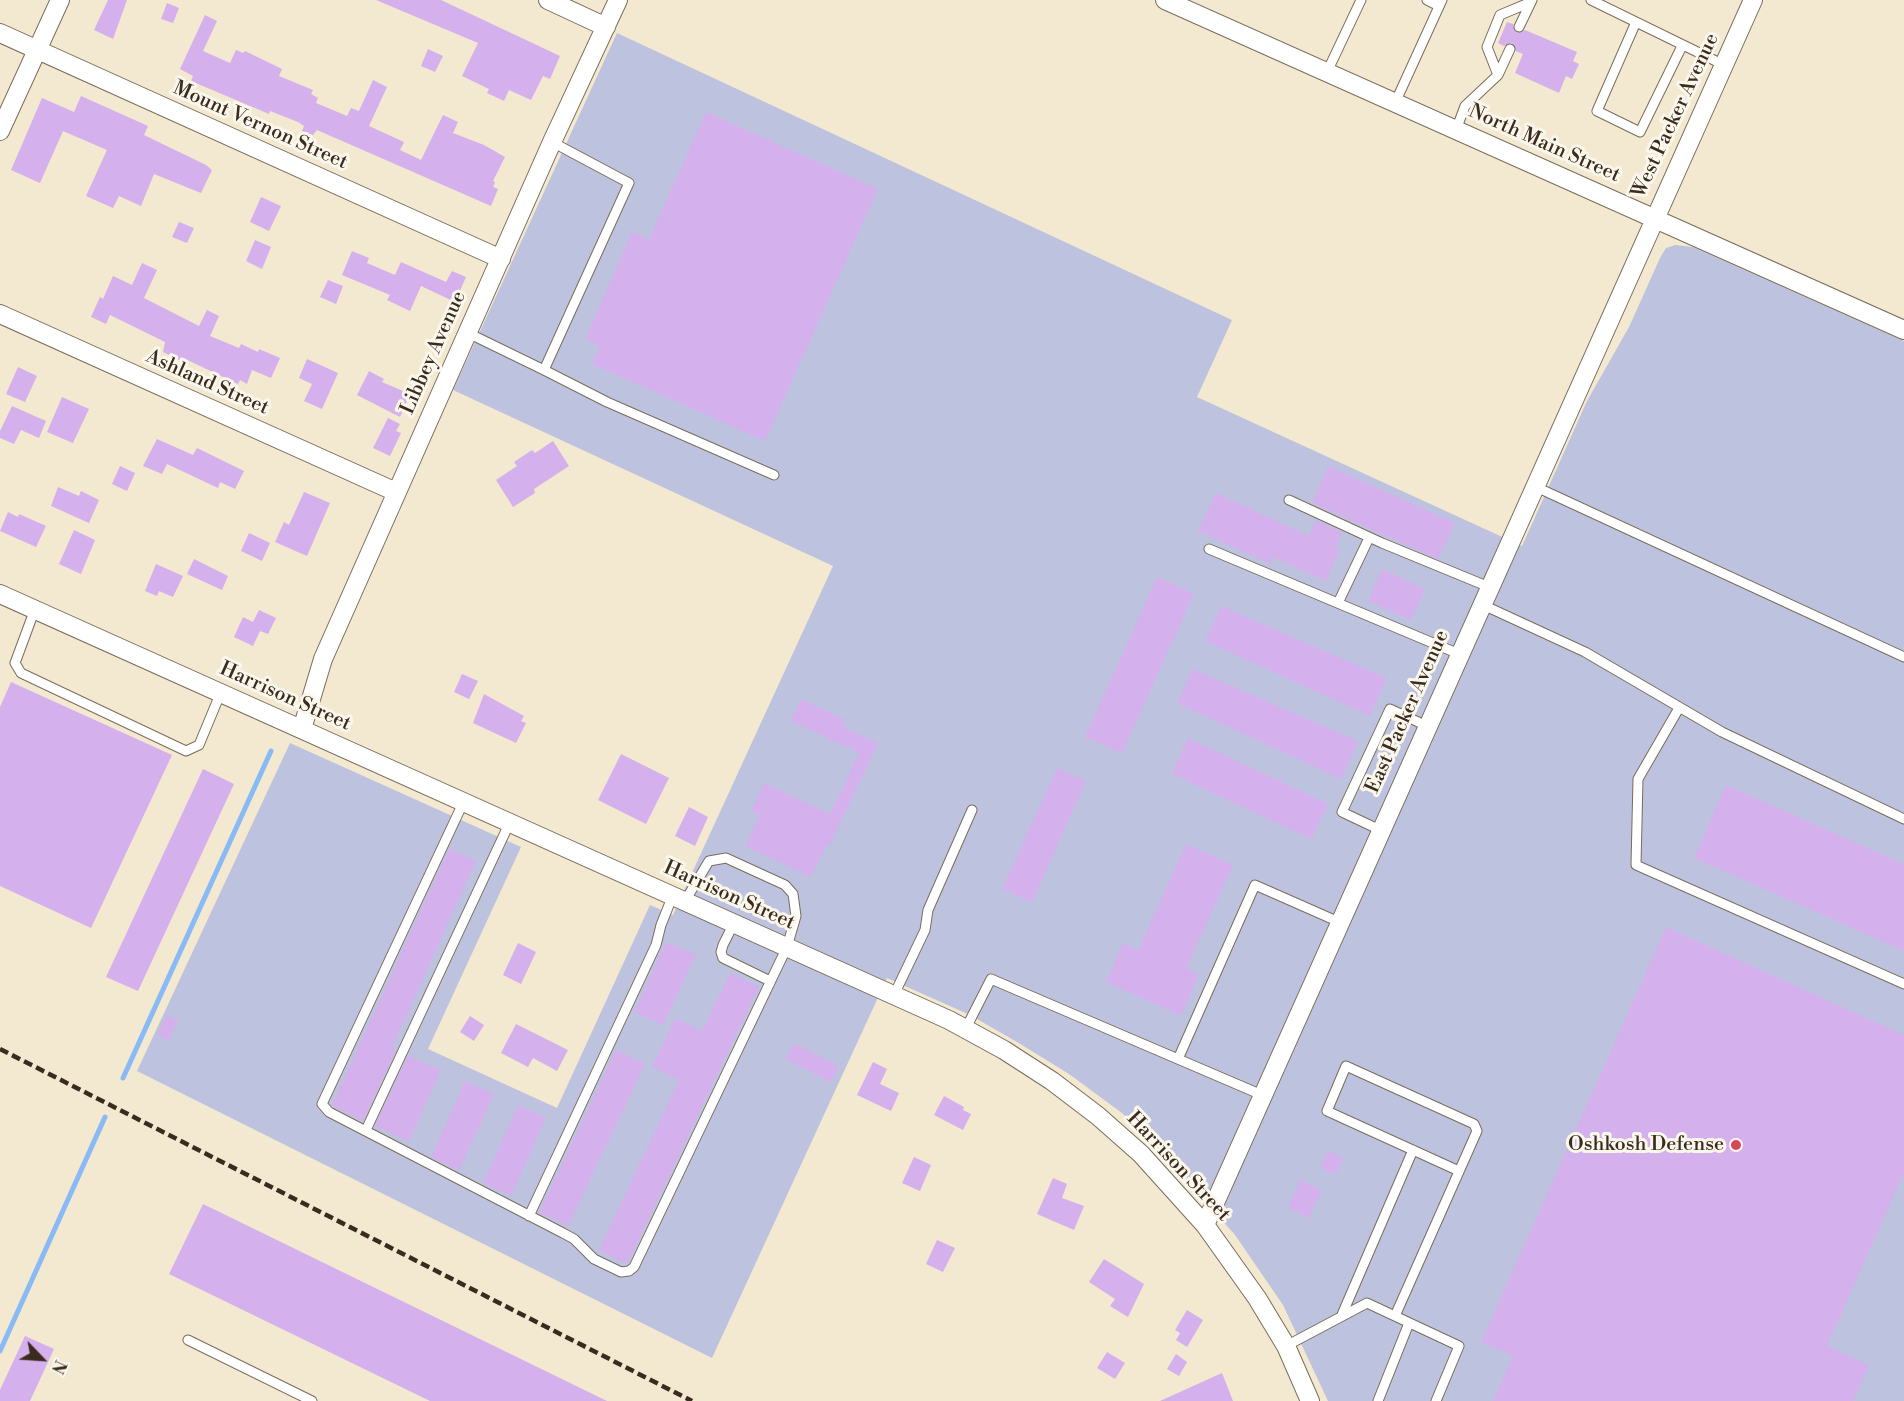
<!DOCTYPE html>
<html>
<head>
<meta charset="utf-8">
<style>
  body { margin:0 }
  #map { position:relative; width:1904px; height:1401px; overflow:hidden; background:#f3e8d0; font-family:"Libre Bodoni",serif }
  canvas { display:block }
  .north { position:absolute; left:12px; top:1329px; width:60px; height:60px; -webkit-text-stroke:4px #fbf7ec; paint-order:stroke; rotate:115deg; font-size:16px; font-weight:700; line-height:24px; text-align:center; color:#3b2a1e }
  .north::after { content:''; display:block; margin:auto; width:21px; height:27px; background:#3b2a1e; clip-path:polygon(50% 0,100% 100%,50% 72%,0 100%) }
</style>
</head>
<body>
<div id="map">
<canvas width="1904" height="1401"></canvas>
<div class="north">N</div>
</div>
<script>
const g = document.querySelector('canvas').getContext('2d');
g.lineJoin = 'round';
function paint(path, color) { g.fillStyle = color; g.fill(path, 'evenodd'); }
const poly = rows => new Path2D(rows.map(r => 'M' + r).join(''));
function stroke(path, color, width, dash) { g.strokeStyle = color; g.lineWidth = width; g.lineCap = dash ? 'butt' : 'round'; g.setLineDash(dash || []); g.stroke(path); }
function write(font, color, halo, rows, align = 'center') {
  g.font = font + ' "Libre Bodoni",serif'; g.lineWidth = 6; g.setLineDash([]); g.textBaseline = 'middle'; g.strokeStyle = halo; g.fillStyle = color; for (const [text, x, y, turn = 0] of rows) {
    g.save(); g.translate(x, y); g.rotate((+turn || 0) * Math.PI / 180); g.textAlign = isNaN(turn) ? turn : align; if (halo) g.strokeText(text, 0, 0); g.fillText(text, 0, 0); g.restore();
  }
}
const industrial = poly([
  [617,33,1232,320,1197,397,1522,546,1587,401,1629,327,1660,258,1666,248,1675,245,1693,247,1904,341,1904,1401,1328,1401,1283,1305,1235,1235,1166,1157,1122,1113,1069,1074,1017,1042,970,1015,887,978,712,1358,137,1071,290,743,521,847,428,1049,557,1108,650,905,673,915,686,886,833,566,453,390]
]);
const stream = poly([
  [123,1078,271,751],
  [0,1351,105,1117]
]);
const building = poly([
  [108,0,127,0,113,39,94,30],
  [376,0,441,0,560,56,550,79,543,76,531,100,509,90,504,101,487,93,489,89,462,76,478,43],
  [167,3,179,8,173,23,161,19],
  [205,15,217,21,203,51,230,63,236,50,243,53,245,51,282,69,279,76,313,90,311,94,318,98,316,103,347,116,351,108,359,111,373,80,387,87,369,126,404,142,400,150,421,160,443,115,458,122,453,133,484,145,505,157,493,181,495,182,493,187,498,189,491,206,317,130,312,136,302,131,304,126,298,122,270,111,269,114,191,81,193,76,180,69],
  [1507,22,1513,24,1517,33,1525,30,1577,52,1573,61,1579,64,1572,79,1566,76,1559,93,1515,73,1523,54,1516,51,1512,43,1504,46,1498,43],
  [428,49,443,56,435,72,421,66],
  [81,96,148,126,144,135,206,165,212,170,201,193,154,174,141,206,119,196,113,208,86,196,107,150,63,131,40,183,11,170,42,98,74,112],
  [706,112,878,189,765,441,592,364,600,346,585,339,632,232,649,239],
  [261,197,281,206,269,231,250,222],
  [179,222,194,228,187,243,172,237],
  [255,240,271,247,262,269,246,261],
  [352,251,369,258,367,263,395,275,401,262,446,282,452,271,466,277,455,302,421,286,410,311,387,300,390,295,342,275],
  [142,263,157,270,144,298,199,326,207,310,219,316,210,336,239,348,241,344,258,352,259,349,280,358,271,378,252,370,247,384,240,380,238,384,181,357,179,360,163,352,165,342,110,315,106,324,91,317,100,297,103,299,113,276,132,285],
  [328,280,343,286,336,304,320,297],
  [307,359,338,373,322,409,304,401,312,384,299,378],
  [18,367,37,376,25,402,6,394],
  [369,371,384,379,382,382,410,394,400,417,357,395],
  [62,397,89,409,73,443,47,432],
  [12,406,46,421,39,438,21,430,14,444,0,438,0,431],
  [388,418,400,424,396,431,401,433,390,456,373,448],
  [157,439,193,455,197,448,244,471,235,489,220,482,218,488,167,464,162,474,143,466],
  [553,441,569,466,534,489,535,493,513,507,496,480,517,466,514,462,532,450,535,453],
  [120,466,135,473,127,491,112,484],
  [1328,466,1455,523,1438,559,1312,503],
  [58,487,79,496,81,491,99,500,89,523,51,506],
  [304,492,330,503,307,556,275,542,284,522,289,525],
  [1216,493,1309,536,1316,520,1342,532,1336,548,1340,550,1326,581,1273,557,1270,564,1198,531],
  [8,512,18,517,19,514,46,526,36,547,0,531],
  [74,530,95,540,81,574,59,564],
  [249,533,270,543,262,561,241,551],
  [194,559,228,576,222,590,187,574],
  [156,564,183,576,173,597,159,591,157,596,145,591],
  [1382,569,1425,589,1411,620,1368,601],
  [1157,577,1194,594,1122,753,1085,737],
  [1221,606,1387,678,1370,716,1205,641],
  [259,610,276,618,268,634,260,631,253,646,234,637,243,617,253,622],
  [1193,669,1358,741,1341,779,1177,703],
  [462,674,478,681,469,699,454,692],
  [11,682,172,755,91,928,0,886,0,707],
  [484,694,524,716,521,721,526,723,516,743,473,723],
  [801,699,846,720,843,727,878,743,829,847,826,846,811,877,745,846,760,815,751,811,764,783,830,814,859,753,791,721],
  [1188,738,1328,804,1311,839,1172,774],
  [621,754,669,778,646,824,598,800],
  [1057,768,1086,781,1032,902,1002,889],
  [203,769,234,784,138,991,106,977],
  [1726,785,1904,864,1904,951,1694,858],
  [689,807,708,817,695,846,675,836],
  [1186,844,1233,865,1186,969,1199,975,1181,1016,1106,982,1123,943,1138,950],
  [449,849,476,861,392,1048,396,1050,363,1121,332,1105],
  [1666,927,1904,1035,1904,1173,1827,1346,1869,1365,1853,1401,1493,1401,1513,1356,1481,1342],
  [666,942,696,955,663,1025,634,1012],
  [518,943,536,952,521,984,503,975],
  [730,973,759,987,627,1264,599,1250,679,1080,652,1067,675,1018,702,1031],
  [167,1015,178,1021,169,1041,157,1035],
  [470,1016,484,1025,474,1041,460,1032],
  [516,1024,568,1050,557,1071,533,1058,528,1067,501,1053],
  [794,1043,839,1066,831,1082,785,1059],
  [616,1050,645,1064,568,1226,539,1213],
  [408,1056,441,1070,409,1141,375,1126],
  [873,1062,887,1069,880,1084,899,1093,891,1111,857,1095],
  [465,1081,494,1094,459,1171,431,1157],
  [944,1096,964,1107,963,1110,971,1114,963,1130,934,1115],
  [518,1105,546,1118,511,1196,483,1183],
  [1328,1151,1343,1158,1335,1175,1320,1168],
  [914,1157,931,1165,920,1191,902,1183],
  [1053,1178,1067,1184,1062,1198,1084,1206,1074,1230,1037,1214],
  [1300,1180,1322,1190,1309,1218,1288,1208],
  [203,1204,607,1401,430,1401,169,1274],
  [937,1240,955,1248,943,1272,926,1264],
  [1104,1259,1144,1284,1128,1317,1110,1306,1115,1299,1089,1282],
  [1187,1310,1203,1320,1187,1347,1176,1340,1180,1333,1175,1330],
  [25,1336,54,1349,30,1401,0,1401,0,1390],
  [1107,1352,1125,1363,1115,1379,1097,1368],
  [1176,1354,1187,1362,1179,1376,1167,1369],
  [1222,1373,1233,1401,1160,1401]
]);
const lane = poly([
  [1427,0,1439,6],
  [1591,0,1724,65],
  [1636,22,1597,111,1640,132,1682,46],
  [1519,27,1532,0],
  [1327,72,1361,0],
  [1498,75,1487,47,1500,15,1531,2],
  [1395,103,1442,0],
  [1456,130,1465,106,1498,75,1510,49],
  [468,333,544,370,629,183,552,142],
  [544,370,607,402,774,475],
  [1534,486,1904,657],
  [1289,500,1382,543,1489,587],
  [1209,549,1459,654],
  [1338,603,1369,538],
  [1481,604,1585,652,1722,732,1904,819],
  [35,609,15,663,21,673,186,751,199,745,221,692],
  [1679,708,1638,779,1636,865,1904,984],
  [464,801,322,1104,329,1112,563,1233,574,1239,594,1259,621,1272,629,1271,634,1267,787,947,796,916,793,894,785,885,726,858,709,861,685,901],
  [1380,830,1342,812,1390,709,1427,726],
  [734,923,723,945,721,952,723,958,770,981],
  [894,995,925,930,928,910,972,810],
  [966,1028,991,979,1262,1095],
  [1178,1059,1255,885,1339,922],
  [366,1130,510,822],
  [529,1216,656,945,661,925,673,895],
  [1395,1316,1477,1131,1474,1124,1346,1066,1327,1111,1459,1171],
  [1341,1317,1413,1150],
  [188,1340,312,1401],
  [1286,1346,1367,1303,1459,1346,1436,1401],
  [1378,1401,1409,1323]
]);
const street = poly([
  [548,0,606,27],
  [1165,0,1904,330],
  [0,33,501,259],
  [0,131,60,0],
  [0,314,396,492],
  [0,594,949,1020,1004,1050,1052,1081,1098,1116,1141,1154,1205,1225,1257,1298,1286,1346,1310,1401],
  [302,729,323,659,552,142,618,0],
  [1205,1225,1753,0]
]);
const rail = poly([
  [0,1049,692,1401]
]);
const markers = [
  [1736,1145,6,"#d1495b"]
];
const streetNames = [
  ["West Packer Avenue",1676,116,-65],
  ["Mount Vernon Street",260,126,24],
  ["North Main Street",1544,144,24],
  ["Libbey Avenue",434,353,-66],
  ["Ashland Street",207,383,24],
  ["Harrison Street",285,697,24],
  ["East Packer Avenue",1408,712,-66],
  ["Harrison Street",729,896,24],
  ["Harrison Street",1178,1167,47]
];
const poiNames = [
  ["Oshkosh Defense",1724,1145]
];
paint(industrial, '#bdc3de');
stroke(stream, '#89baf5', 5);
paint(building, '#d4b0ed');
stroke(lane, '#7b6c5c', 11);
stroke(street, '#7b6c5c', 20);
stroke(lane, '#fff', 9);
stroke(street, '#fff', 18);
stroke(rail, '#3b2a1e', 4.5, [9, 4.5]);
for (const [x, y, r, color] of markers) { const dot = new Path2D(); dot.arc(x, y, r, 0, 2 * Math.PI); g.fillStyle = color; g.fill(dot); stroke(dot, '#fbf7ec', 2); }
write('20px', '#3b2a1e', '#fbf7ec', streetNames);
write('20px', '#3b2a1e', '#fbf7ec', poiNames, 'right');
</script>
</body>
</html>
